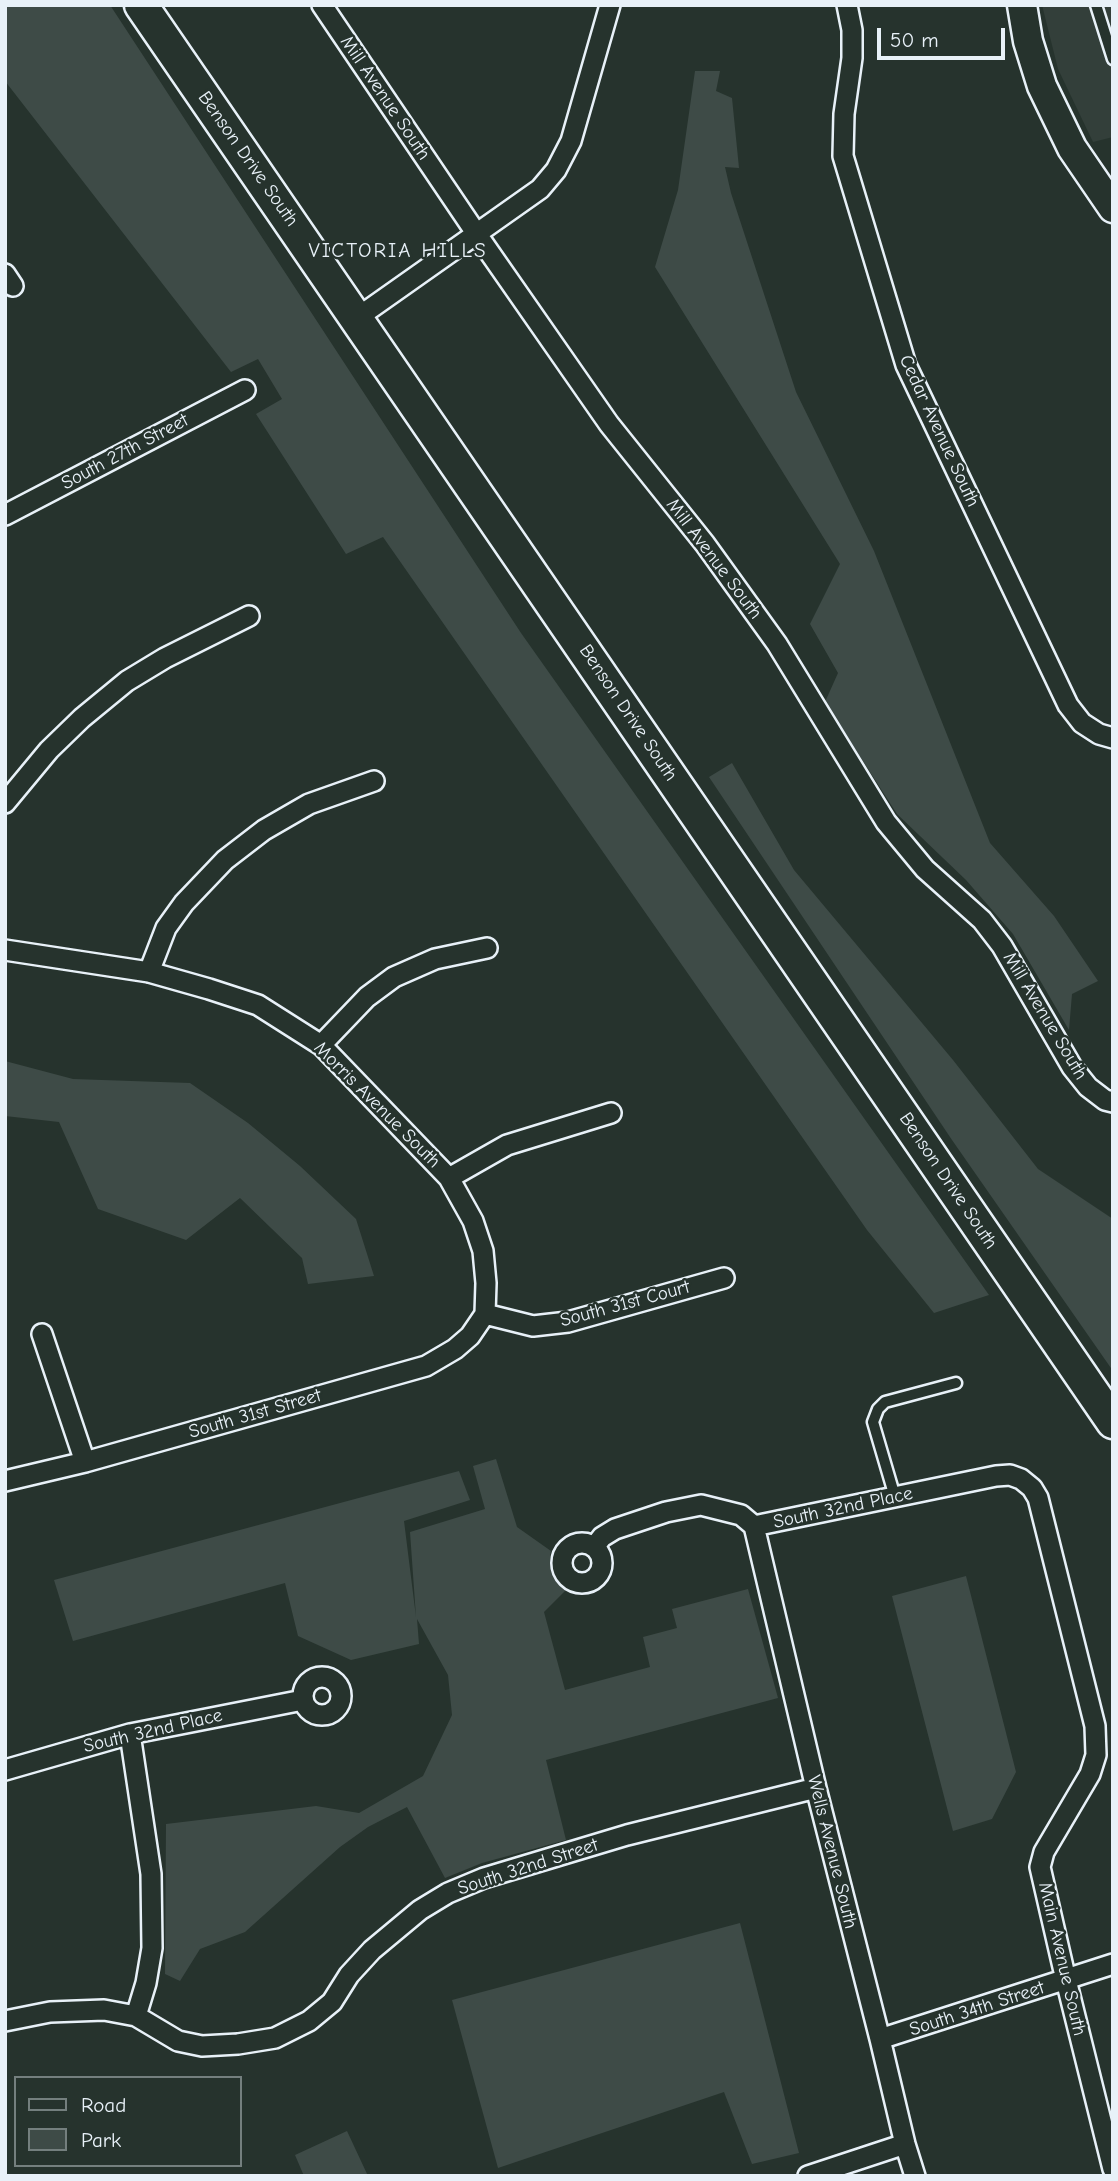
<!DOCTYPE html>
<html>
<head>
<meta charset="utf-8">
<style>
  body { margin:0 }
  #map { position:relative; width:1118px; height:2181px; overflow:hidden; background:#26332d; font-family:"Comic Neue",sans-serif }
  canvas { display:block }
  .frame { position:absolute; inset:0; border:7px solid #e8f1f8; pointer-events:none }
  .legend { position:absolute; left:14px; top:2076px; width:228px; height:91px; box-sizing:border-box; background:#26332d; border:2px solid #747f7e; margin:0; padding:9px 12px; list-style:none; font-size:21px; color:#e8f1f8 }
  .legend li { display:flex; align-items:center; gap:14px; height:35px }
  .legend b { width:35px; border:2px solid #747f7e }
  .scale { position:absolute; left:877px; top:28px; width:128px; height:32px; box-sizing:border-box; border:4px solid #e8f1f8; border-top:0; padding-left:9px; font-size:21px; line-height:24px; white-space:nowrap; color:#e8f1f8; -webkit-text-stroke:5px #26332d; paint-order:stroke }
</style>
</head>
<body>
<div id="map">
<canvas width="1118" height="2181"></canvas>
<div class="frame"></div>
<ul class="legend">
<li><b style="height:9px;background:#26332d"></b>Road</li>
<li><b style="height:19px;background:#3e4b47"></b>Park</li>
</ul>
<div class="scale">50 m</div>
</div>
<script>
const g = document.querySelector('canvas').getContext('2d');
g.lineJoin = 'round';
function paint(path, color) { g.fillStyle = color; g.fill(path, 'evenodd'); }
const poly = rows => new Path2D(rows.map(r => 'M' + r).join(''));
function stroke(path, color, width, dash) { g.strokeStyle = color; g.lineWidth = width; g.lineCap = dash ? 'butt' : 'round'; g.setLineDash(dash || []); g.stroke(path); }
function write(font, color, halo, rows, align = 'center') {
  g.font = font + ' "Comic Neue",sans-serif'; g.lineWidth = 5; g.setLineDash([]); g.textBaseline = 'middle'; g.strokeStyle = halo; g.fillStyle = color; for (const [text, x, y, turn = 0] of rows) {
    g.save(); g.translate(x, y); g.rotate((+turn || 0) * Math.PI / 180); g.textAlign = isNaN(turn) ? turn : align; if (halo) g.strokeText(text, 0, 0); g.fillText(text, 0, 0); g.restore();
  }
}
const built = poly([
  [1042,5,1113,5,1113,137,1093,142,1058,69]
]);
const green = poly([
  [5,5,110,5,521,633,989,1295,934,1313,867,1230,383,537,346,554,256,414,282,399,258,359,231,372,5,81],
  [695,71,720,71,716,91,732,98,739,168,725,167,731,193,796,392,874,551,990,843,1054,916,1098,981,1072,994,1069,1030,1013,934,966,880,897,814,825,702,838,673,810,624,840,564,655,267,678,190],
  [732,763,794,870,953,1060,1038,1169,1113,1219,1113,1371,952,1140,709,777],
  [5,1061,73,1079,190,1083,248,1123,300,1166,356,1219,374,1276,308,1284,302,1258,240,1198,186,1240,98,1209,59,1122,5,1116],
  [496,1459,517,1527,551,1551,550,1556,554,1575,566,1590,544,1612,565,1690,650,1667,643,1637,677,1628,672,1609,748,1589,778,1698,546,1760,566,1840,482,1863,445,1878,407,1807,368,1827,340,1847,245,1932,200,1949,180,1981,165,1974,166,1824,316,1806,359,1813,423,1776,452,1715,448,1675,417,1619,419,1644,351,1660,298,1636,285,1583,73,1641,54,1580,459,1471,470,1500,404,1521,416,1617,410,1532,485,1509,473,1466],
  [966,1576,1016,1772,992,1819,953,1831,892,1596],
  [740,1923,799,2153,752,2164,724,2092,498,2168,452,2000],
  [347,2131,368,2176,304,2176,295,2155]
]);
const lane = poly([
  [1096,5,1113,59],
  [895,1497,873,1422,878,1409,885,1402,956,1383]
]);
const street = poly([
  [322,5,476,233,609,424,705,544,777,644,886,822,925,869,982,920,1002,946,1072,1067,1088,1087,1105,1100,1113,1102],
  [847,5,852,30,852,58,844,114,843,156,906,365,1068,705,1082,723,1099,734,1113,738],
  [5,274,13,286],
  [357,318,540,189,556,170,571,141,610,5],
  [5,515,245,390],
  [5,803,49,750,82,718,127,681,165,658,249,616],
  [5,950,149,972,209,989,258,1005,321,1045,449,1178,473,1221,483,1251,486,1283,485,1314],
  [149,972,166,928,184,903,225,860,264,830,309,804,374,781],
  [321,1045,367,997,394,977,435,959,487,948],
  [449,1178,507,1145,611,1113],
  [485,1314,533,1326,568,1322,724,1278],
  [42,1334,85,1462],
  [5,1481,85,1462,426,1366,455,1349,470,1336,485,1314],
  [754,1526,816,1788,880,2039,905,2144,915,2176],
  '562 1563a20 20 0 1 1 40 0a20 20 0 1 1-40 0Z',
  [595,1546,602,1537,615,1529,666,1512,701,1505,741,1515,754,1526,996,1476,1010,1475,1021,1479,1032,1488,1038,1498,1095,1726,1096,1755,1090,1774,1044,1852,1040,1867,1066,1980,1113,2169],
  '303 1696a19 19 0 1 1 38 0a19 19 0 1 1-38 0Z',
  [130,1734,151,1874,152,1948,146,1983,136,2016],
  [5,1770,130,1734,303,1700],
  [5,2021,50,2012,104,2010,136,2016,178,2041,202,2046,238,2044,275,2038,309,2021,332,2002,349,1975,372,1950,420,1910,448,1893,484,1878,627,1835,816,1788],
  [880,2039,1113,1964],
  [808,2176,905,2144]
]);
const secondary = poly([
  [1022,5,1028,41,1042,86,1072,148,1113,208]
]);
const primary = poly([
  [141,5,1113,1422]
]);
const streetNames = [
  ["Mill Avenue South",385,98,56],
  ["Benson Drive South",248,159,55],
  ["Cedar Avenue South",939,431,65],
  ["South 27th Street",125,452,-28],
  ["Mill Avenue South",714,559,53],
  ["Benson Drive South",628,713,56],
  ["Mill Avenue South",1045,1016,59],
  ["Morris Avenue South",377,1105,45],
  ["Benson Drive South",948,1181,56],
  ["South 31st Court",625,1304,-15],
  ["South 31st Street",255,1414,-16],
  ["South 32nd Place",843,1508,-12],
  ["South 32nd Place",153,1731,-13],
  ["Wells Avenue South",832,1852,76],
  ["South 32nd Street",528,1867,-18],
  ["Main Avenue South",1062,1959,77],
  ["South 34th Street",977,2009,-18]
];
const neighbourhoodNames = [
  ["VICTORIA HILLS",398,251]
];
paint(built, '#333f3a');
paint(green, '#3e4b47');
stroke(lane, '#e8f1f8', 15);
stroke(street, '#e8f1f8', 24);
stroke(secondary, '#e8f1f8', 33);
stroke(primary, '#e8f1f8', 37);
stroke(lane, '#26332d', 10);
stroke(street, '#26332d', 19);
stroke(secondary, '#26332d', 28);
stroke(primary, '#26332d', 32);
write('19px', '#e8f1f8', '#26332d', streetNames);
g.letterSpacing = '2px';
write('21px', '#e8f1f8', '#26332d', neighbourhoodNames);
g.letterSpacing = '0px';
</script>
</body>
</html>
